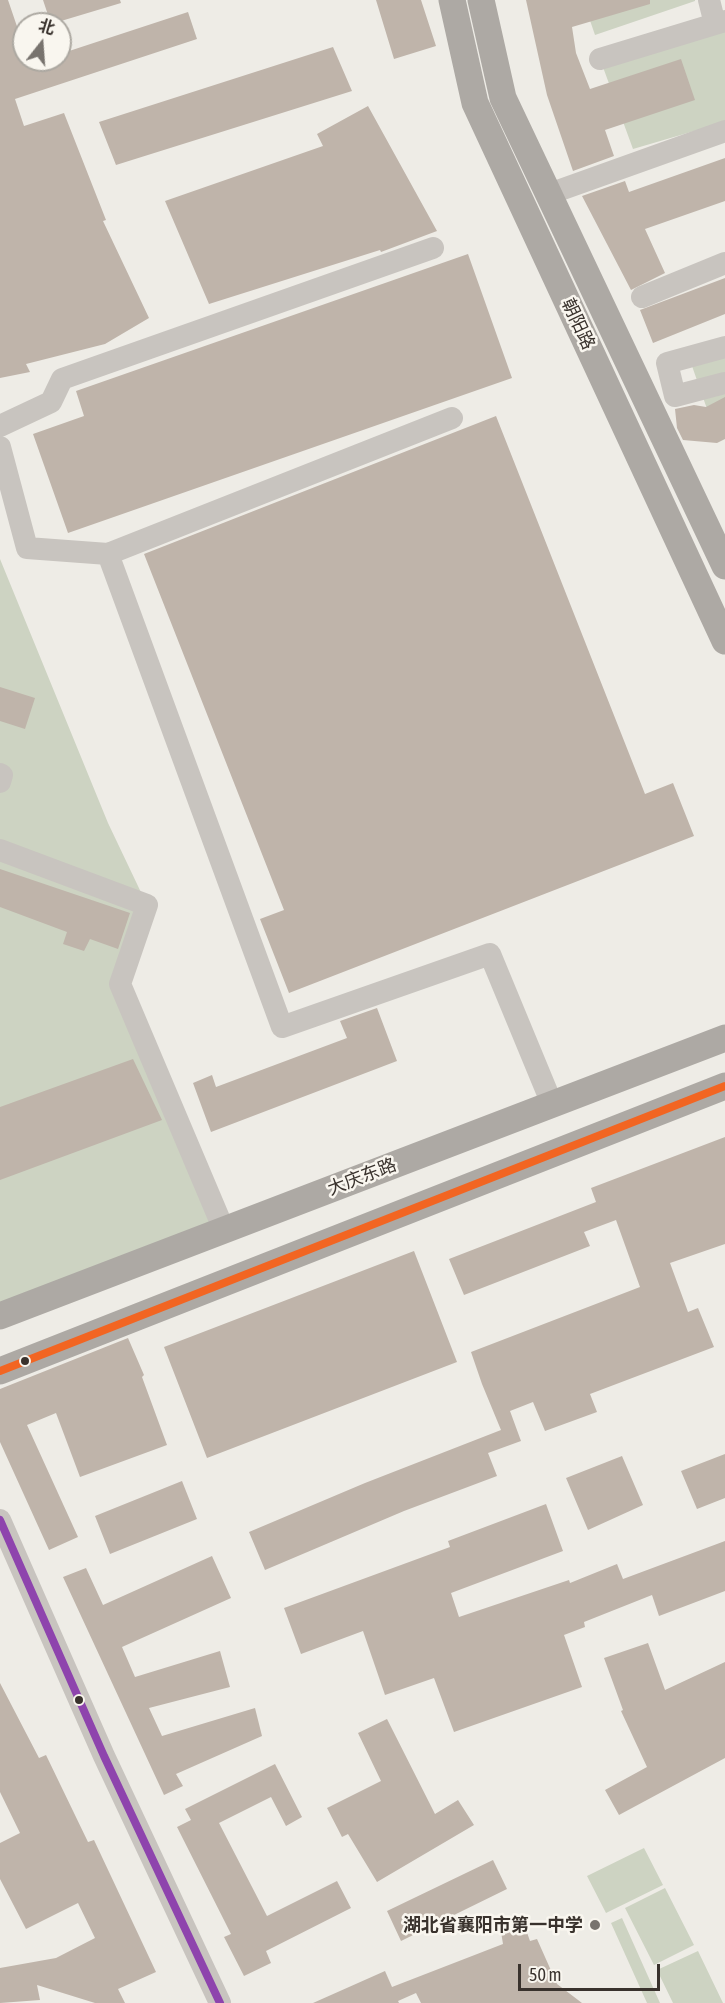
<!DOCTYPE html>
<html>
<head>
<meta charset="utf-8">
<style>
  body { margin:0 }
  #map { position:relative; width:725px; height:2003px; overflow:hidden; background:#eeece6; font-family:"Asap Condensed","Noto Sans SC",sans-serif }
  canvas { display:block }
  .north { position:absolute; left:12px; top:12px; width:60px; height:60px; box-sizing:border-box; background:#f9f6ef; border:2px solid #aca8a1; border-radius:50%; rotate:17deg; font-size:16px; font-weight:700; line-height:24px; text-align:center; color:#39322d }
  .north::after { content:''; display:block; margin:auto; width:21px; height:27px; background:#78736e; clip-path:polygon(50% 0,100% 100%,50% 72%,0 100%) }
  .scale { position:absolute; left:518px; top:1964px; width:142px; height:27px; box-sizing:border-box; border:3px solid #39322d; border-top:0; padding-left:8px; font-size:18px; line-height:21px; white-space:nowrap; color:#39322d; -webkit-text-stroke:4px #f9f6ef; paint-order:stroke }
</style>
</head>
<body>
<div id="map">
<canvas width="725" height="2003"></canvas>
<div class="north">北</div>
<div class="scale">50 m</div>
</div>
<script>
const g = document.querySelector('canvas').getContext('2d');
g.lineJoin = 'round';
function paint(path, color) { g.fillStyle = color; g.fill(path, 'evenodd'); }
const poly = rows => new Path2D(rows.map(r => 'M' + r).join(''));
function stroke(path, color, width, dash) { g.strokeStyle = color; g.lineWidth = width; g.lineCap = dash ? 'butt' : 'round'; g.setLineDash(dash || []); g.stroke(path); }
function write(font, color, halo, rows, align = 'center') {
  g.font = font + ' "Asap Condensed","Noto Sans SC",sans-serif'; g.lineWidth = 5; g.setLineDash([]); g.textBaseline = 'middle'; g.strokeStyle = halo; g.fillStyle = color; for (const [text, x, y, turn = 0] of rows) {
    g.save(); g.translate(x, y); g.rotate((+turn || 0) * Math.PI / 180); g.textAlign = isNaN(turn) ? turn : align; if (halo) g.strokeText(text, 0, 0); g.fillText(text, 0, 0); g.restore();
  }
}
const green = poly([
  [583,0,695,0,695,1,595,35],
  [725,21,725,122,633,149,600,59],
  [725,356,725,422,713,426,692,366],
  [0,559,108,823,147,905,120,984,224,1230,0,1315],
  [644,1848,663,1885,606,1913,587,1876],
  [665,1888,694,1945,654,1965,625,1908],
  [622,1918,660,2003,647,2003,611,1923],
  [698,1951,723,2003,673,2003,657,1970]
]);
const building = poly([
  [0,0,8,0,24,47,24,60,28,60,30,64,43,60,60,60,60,54,188,12,197,39,15,99,24,126,64,113,106,220,103,221,149,318,105,344,26,364,30,372,0,378],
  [43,0,120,0,121,3,51,24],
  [376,0,421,0,436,46,394,59],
  [526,0,650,0,650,4,572,27,576,53,590,89,681,59,695,100,605,130,614,156,573,171,547,95],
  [333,47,352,91,116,165,99,122],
  [368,106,437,231,381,252,380,250,209,304,165,201,323,146,317,134],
  [725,158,725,201,645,229,665,273,631,290,582,196,625,181,629,192],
  [468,254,512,378,68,533,33,434,84,416,76,391],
  [725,278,725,314,653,343,640,310],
  [725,397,725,439,717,443,683,440,677,428,675,409,694,405,706,407],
  [496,416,645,794,673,783,694,836,289,993,260,919,284,910,144,554],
  [0,687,35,698,25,729,0,721],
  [0,869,130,913,118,949,90,939,84,951,63,944,67,932,0,907],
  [377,1008,397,1061,211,1132,193,1083,212,1075,216,1087,347,1038,340,1021],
  [133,1059,162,1120,0,1180,0,1107],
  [725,1137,725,1244,670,1263,688,1312,698,1308,714,1347,590,1394,597,1412,545,1431,533,1402,510,1411,521,1441,488,1453,497,1476,404,1511,265,1570,249,1532,365,1483,501,1430,482,1384,471,1352,640,1287,616,1220,584,1232,590,1246,464,1295,449,1259,596,1202,591,1188],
  [414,1251,457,1362,207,1458,164,1347],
  [128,1338,144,1375,142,1377,167,1445,80,1477,56,1413,27,1425,78,1537,49,1550,0,1442,0,1389],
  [725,1454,725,1498,697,1509,681,1471],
  [622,1456,643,1505,588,1530,566,1478],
  [182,1481,197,1519,110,1554,95,1516],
  [546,1504,563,1551,451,1593,459,1617,569,1580,570,1583,617,1564,623,1579,725,1541,725,1591,659,1616,652,1595,584,1622,585,1627,564,1635,582,1687,454,1732,434,1678,385,1695,363,1631,301,1654,284,1608,450,1547,448,1541],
  [212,1556,231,1598,122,1647,135,1677,220,1651,230,1687,149,1708,162,1736,255,1708,262,1736,176,1774,183,1786,164,1795,63,1577,86,1568,103,1605],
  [648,1643,665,1690,725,1662,725,1758,619,1815,605,1790,647,1767,621,1711,623,1710,604,1658],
  [0,1683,39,1758,46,1755,88,1842,94,1840,156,1972,118,1989,125,2003,95,2003,37,1985,40,2000,0,2003,0,1968,56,1958,95,1938,78,1903,26,1929,0,1879,0,1843,20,1833,0,1792],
  [387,1719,435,1814,458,1800,474,1825,377,1882,348,1834,342,1837,327,1808,381,1781,358,1733],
  [275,1764,302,1817,286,1826,271,1797,219,1823,267,1916,337,1881,351,1908,266,1951,271,1963,244,1976,224,1937,231,1934,177,1827,191,1820,185,1809],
  [493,1860,507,1889,401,1941,387,1911],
  [524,1924,530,1941,537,1939,557,1984,582,2003,421,2003,416,1993,398,2001,399,2003,313,2003,385,1971,392,1987,503,1944,501,1932]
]);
const minor = poly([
  [709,0,715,24,725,21],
  [600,59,715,24],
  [549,194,725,131],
  [642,297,725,263],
  [725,347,667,363,675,396,725,383],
  [452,418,108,554,282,1027,490,954,552,1104],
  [0,426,51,402,62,379,433,248],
  [0,447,27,548,108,554],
  [0,774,2,775,0,782],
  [0,850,147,905,120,984,224,1230],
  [0,1520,104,1756,220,2003]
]);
const major = poly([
  [452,0,475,103,725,641],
  [481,0,503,98,725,566],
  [0,1316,725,1038],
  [0,1371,725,1086]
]);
const bus1 = poly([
  [0,1520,104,1756,220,2003]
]);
const bus2 = poly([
  [0,1371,725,1086]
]);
const markers = [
  [25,1361,5,"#39322d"],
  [79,1700,5,"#39322d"],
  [595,1925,6,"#78736e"]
];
const streetNames = [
  ["朝阳路",578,324,65],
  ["大庆东路",362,1177,-21]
];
const poiNames = [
  ["湖北省襄阳市第一中学",583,1925]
];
paint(green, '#cdd3c2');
paint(building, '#bfb4aa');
stroke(minor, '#c8c4bf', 22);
stroke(major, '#ada9a4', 27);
stroke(bus1, '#8e44ad', 8);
stroke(bus2, '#f26522', 8);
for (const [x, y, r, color] of markers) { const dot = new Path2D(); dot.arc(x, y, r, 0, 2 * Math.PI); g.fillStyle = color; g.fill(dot); stroke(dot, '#f9f6ef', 2); }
write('18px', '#39322d', '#f9f6ef', streetNames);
write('bold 18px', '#39322d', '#f9f6ef', poiNames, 'right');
</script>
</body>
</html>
